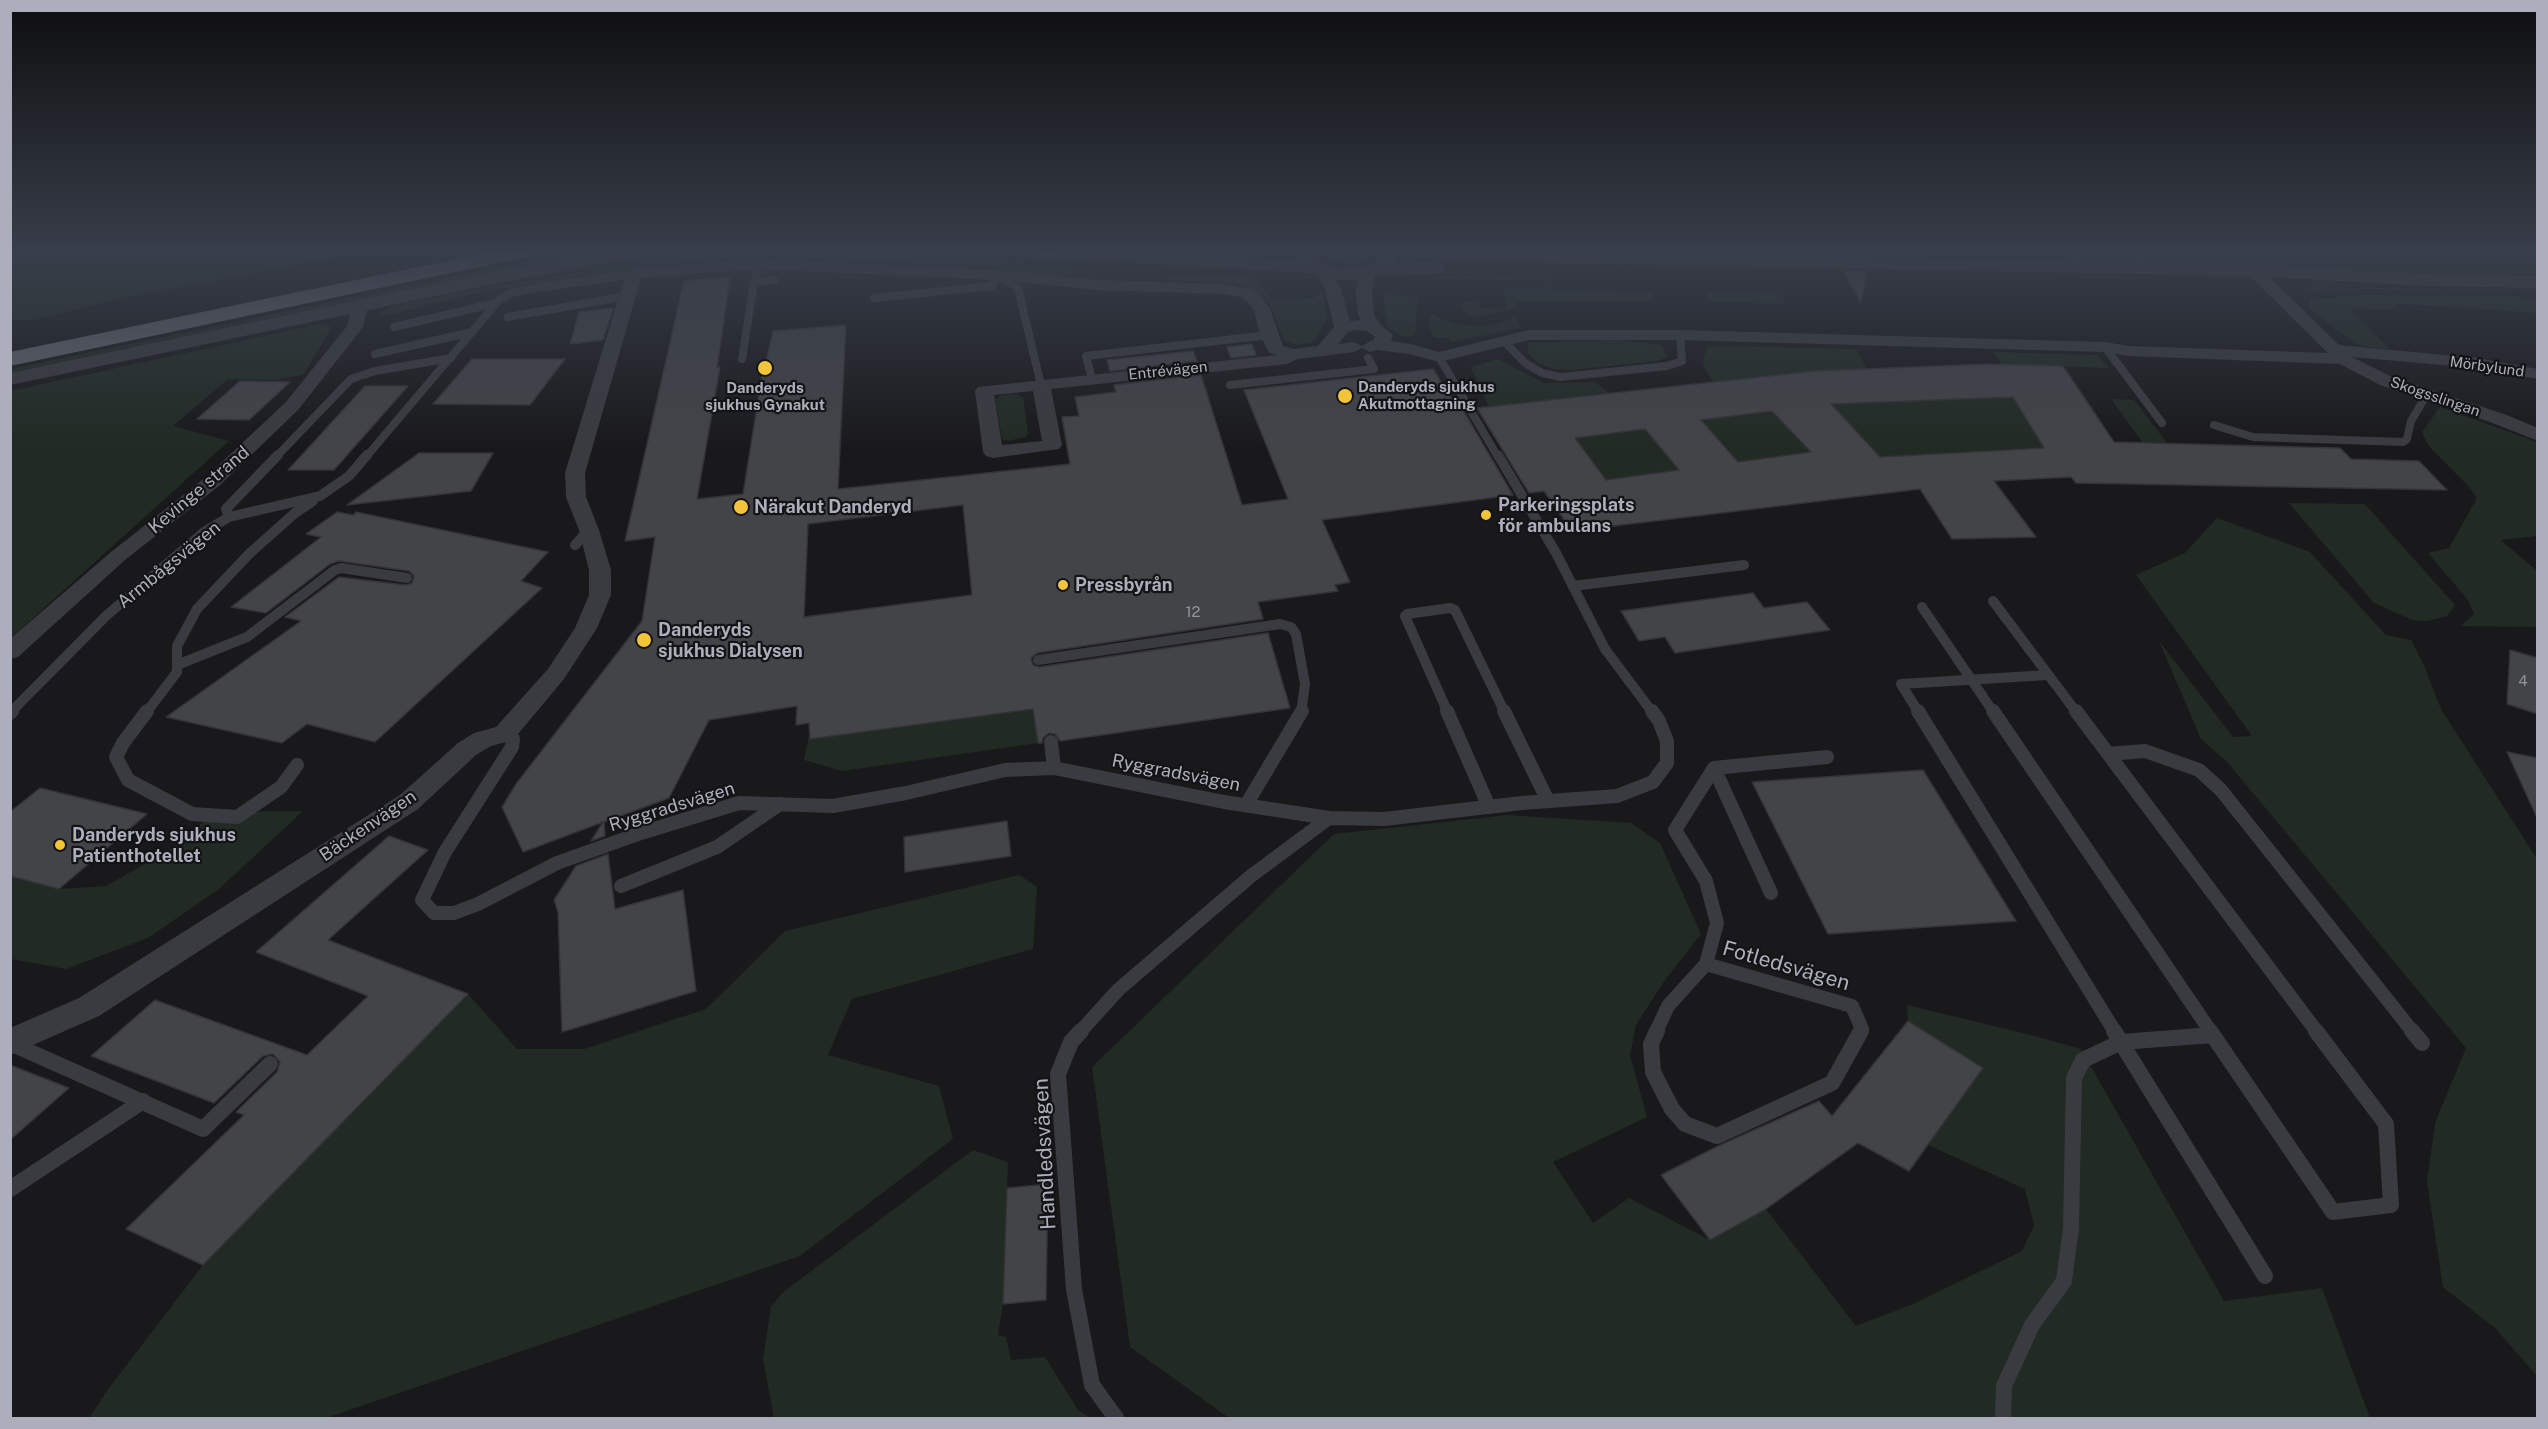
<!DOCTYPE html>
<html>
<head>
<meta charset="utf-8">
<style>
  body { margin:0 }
  #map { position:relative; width:2548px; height:1429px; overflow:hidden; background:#19191b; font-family:"Public Sans",sans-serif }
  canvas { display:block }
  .frame { position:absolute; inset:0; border:12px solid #acafbb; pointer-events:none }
</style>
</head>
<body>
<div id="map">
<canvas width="2548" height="1429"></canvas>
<div class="frame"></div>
</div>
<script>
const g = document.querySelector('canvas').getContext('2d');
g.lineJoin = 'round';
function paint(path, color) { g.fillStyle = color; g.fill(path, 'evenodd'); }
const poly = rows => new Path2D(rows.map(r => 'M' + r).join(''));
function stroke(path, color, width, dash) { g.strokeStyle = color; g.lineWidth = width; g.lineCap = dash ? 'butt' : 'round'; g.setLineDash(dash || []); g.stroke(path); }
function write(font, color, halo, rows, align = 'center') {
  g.font = font + ' "Public Sans",sans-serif'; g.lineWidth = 4.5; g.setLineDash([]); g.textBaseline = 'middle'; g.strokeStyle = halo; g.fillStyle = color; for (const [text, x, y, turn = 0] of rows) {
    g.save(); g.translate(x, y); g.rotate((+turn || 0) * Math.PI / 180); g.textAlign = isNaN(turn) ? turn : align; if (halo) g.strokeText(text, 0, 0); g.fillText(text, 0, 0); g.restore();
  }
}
const green = poly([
  [11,250,354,250,319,261,122,298,34,320,11,320],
  [579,250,607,250,11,373,10,369],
  [1325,250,1369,250,1372,255,1368,261,1362,264,1345,265,1324,258,1323,255],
  [2149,250,2291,250,2384,254,2391,257,2422,259,2425,256,2537,259,2537,275,2348,272,2200,265],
  [822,251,1076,266,1072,272,1055,279,1001,268,769,257,719,258,655,265,528,284,478,293,389,315,378,314,392,306,461,292,653,260,736,252],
  [1437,276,1485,276,1554,278,1551,281,1443,279],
  [1168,277,1254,277,1272,299,1314,298,1322,292,1327,317,1314,342,1298,345,1284,341,1270,304,1240,283,1167,281],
  [2309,287,2537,289,2538,290,2363,289,2299,292],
  [1504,288,1653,292,1653,301,1515,302,1517,308,1477,317,1467,316,1462,309,1462,303,1467,301,1478,301,1480,308,1506,309],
  [1706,292,1781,294,1786,304,1709,302],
  [1383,294,1409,296,1418,299,1415,333,1410,337,1401,336,1387,327],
  [2365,295,2515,296,2537,299,2537,313,2406,304,2396,305,2391,310,2349,308,2389,348,2381,349,2356,344,2309,309,2310,299],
  [1430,314,1455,324,1476,326,1494,325,1516,317,1520,328,1452,342,1448,338,1436,338,1432,335,1429,327],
  [320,324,332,327,303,375,276,380,228,379,173,426,229,441,11,638,11,391],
  [1617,340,1662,345,1667,357,1657,361,1572,370,1553,369,1538,363,1527,352,1529,343],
  [1718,346,1856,349,1867,369,1814,371,1713,382,1704,367,1703,359,1708,347],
  [1993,352,2097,355,2109,368,2002,364],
  [1498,359,1544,383,1595,382,1609,393,1489,407,1471,367],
  [1016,394,1023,397,1028,433,1026,437,1008,441,1002,439,995,400,1002,395],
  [2013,397,2044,448,1880,457,1831,404],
  [2111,399,2134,400,2167,443,2142,442],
  [2440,407,2537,442,2537,536,2501,540,2537,571,2537,627,2461,626,2474,614,2468,600,2428,553,2449,548,2477,498,2468,486,2428,445,2422,432],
  [1772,411,1811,452,1738,462,1701,420],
  [1645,429,1679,470,1606,480,1575,438],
  [2289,503,2365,504,2455,605,2447,616,2427,621,2412,620,2374,603],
  [2217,518,2310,552,2386,635,2411,640,2424,665,2441,709,2537,859,2537,1376,2496,1329,2443,1287,2427,1182,2435,1123,2466,1048,2227,762,2201,739,2159,641,2233,737,2252,736,2136,575,2185,553],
  [1033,709,1038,743,842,771,804,760,809,736],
  [303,811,219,889,148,938,66,969,11,959,10,876,59,889,106,886,171,849,215,812],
  [1508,815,1631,823,1660,843,1701,934,1663,983,1636,1025,1630,1055,1647,1117,1553,1162,1593,1223,1629,1198,1710,1240,1766,1209,1856,1326,1913,1304,2022,1251,2034,1226,2025,1189,1928,1145,1983,1068,1908,1021,1907,1005,2027,1034,2081,1049,2224,1301,2322,1288,2370,1418,1229,1418,1130,1347,1092,1067,1334,834],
  [1019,875,1037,887,1033,949,852,999,828,1055,939,1086,953,1139,800,1256,326,1418,89,1418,109,1388,203,1265,468,994,517,1049,584,1049,706,1009,785,931],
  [973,1150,1008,1162,1003,1304,998,1335,1006,1337,1011,1360,1045,1357,1078,1410,1090,1418,774,1418,763,1359,771,1307,782,1293]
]);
const building = poly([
  [1831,250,1871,250,1870,256,1833,255,1831,250],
  [1843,271,1867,271,1861,302,1843,271],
  [730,277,717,368,720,367,697,499,743,494,764,363,766,362,773,331,846,325,838,489,1070,464,1062,417,1079,416,1075,397,1116,392,1114,385,1201,375,1242,505,1288,499,1244,390,1433,369,1459,410,1463,410,1513,495,1322,520,1350,582,1335,585,1338,591,1258,602,1263,619,1037,653,1031,658,1033,665,1039,667,1268,633,1290,708,1060,741,1055,734,1049,733,1043,738,1042,743,1038,743,1033,709,810,739,809,723,796,725,797,706,709,720,669,798,604,822,605,836,591,841,603,822,523,852,502,807,516,784,642,621,655,537,625,541,684,281,730,277],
  [963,505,972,595,804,617,808,524,963,505],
  [613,308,603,340,570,344,579,312,613,308],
  [1252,344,1256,355,1231,358,1227,347,1252,344],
  [1193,351,1197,361,1110,371,1107,360,1193,351],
  [472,359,565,359,530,405,433,404,472,359],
  [1988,364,2063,366,2114,442,2340,448,2351,459,2419,461,2447,490,2076,483,2071,477,1994,481,2036,537,1952,539,1920,489,1572,531,1544,491,1529,493,1477,408,1814,371,1988,364],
  [2013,397,2044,448,1880,457,1831,404,2013,397],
  [1772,411,1811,452,1738,462,1701,420,1772,411],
  [1645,429,1679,470,1606,480,1575,438,1645,429],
  [240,381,290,382,249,420,197,419,240,381],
  [365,386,408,386,334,470,288,470,365,386],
  [419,453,493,453,471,491,347,505,419,453],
  [337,512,354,515,356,512,548,552,521,581,542,588,375,742,307,724,282,743,166,717,301,621,285,617,339,577,406,585,412,583,414,576,409,571,339,561,330,564,266,613,231,607,321,537,306,534,337,512],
  [1753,593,1764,608,1807,602,1830,630,1675,653,1665,637,1639,641,1621,611,1753,593],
  [2510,650,2538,658,2538,714,2507,704,2510,650],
  [2507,752,2538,758,2538,820,2507,752],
  [1923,770,2016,921,1828,934,1752,782,1923,770],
  [40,788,147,814,59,889,10,876,10,812,40,788],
  [1007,821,1011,856,905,872,904,837,1007,821],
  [389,836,428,850,328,940,468,994,203,1265,126,1229,244,1115,236,1112,277,1072,280,1062,273,1054,263,1056,214,1103,91,1056,155,1000,307,1055,368,996,256,952,389,836],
  [608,854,615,909,683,890,696,991,562,1032,558,912,554,900,576,866,608,854],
  [1908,1021,1983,1068,1909,1171,1858,1143,1766,1209,1710,1240,1661,1175,1718,1146,1819,1101,1832,1116,1908,1021],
  [10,1065,69,1088,10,1140,10,1065],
  [1048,1184,1046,1300,1003,1304,1007,1188,1048,1184]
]);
const serviceFar3 = poly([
  [2127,250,2152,269],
  [2058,265,2069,263,2083,255,2084,250],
  [754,282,774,280],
  [874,298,992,286,998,275,1018,288,1041,385],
  [508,317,627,296],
  [394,327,496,303],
  [1504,341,1525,363,1542,373,1561,377,1667,366,1682,361,1680,335],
  [2105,347,2162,423],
  [375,354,472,332],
  [1439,357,1498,457],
  [742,359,754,282,760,264],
  [1092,379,1086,356,1269,335],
  [1230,385,1374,369,1368,358],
  [2214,425,2253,437,2403,442,2407,439,2411,421,2426,396],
  [276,457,351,379,375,371,451,358],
  [366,457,499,300,511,293,545,286]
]);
const serviceFar2 = poly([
  [1498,455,1556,553,1605,649,1653,713],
  [229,517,226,509,278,455],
  [575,545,589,530],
  [1573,586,1744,565],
  [1993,601,2077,713],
  [1922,607,1994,713],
  [1038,660,1280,624,1291,627,1296,634,1305,684,1301,713],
  [177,665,247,637,335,570,341,568,407,578],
  [10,713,106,616,204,532,229,517,320,496,349,476,367,455],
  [146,713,177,672,177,646,197,609,250,553,295,513,313,501],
  [1448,713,1405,616,1407,614,1450,608,1455,610,1505,713],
  [1919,713,1901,684,2048,675]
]);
const serviceFar1 = poly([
  [147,711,123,743,116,757,128,780,192,814,237,817,281,787,297,765],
  [1447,711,1489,807],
  [1504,711,1548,801],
  [1918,711,2115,1032],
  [1993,711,2211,1032],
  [2076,711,2317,1032],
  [10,713,12,711],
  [504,734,513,739,512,747,445,852,422,900,434,913,454,913,478,904,557,863,641,833,739,803,833,806,906,793,1005,770,1054,768,1224,802,1329,818,1384,819,1522,803,1617,796,1653,782,1667,763,1667,741,1659,721,1652,711],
  [1051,742,1054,768],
  [2108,754,2145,751,2199,770,2221,790,2413,1032],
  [1714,768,1771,893],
  [1246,805,1302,711],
  [621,886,717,847,780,804],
  [1706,964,1852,1006,1862,1029,1860,1032],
  [1706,964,1717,923,1706,881,1675,830,1714,768,1827,757],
  [1080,1032,1118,990,1251,876,1329,818],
  [1656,1032,1668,1006,1706,964]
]);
const service = poly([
  [1081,1031,1071,1042,1058,1074,1074,1289,1092,1385,1116,1418],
  [1657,1031,1651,1044,1653,1072,1672,1109,1685,1124,1717,1136,1832,1083,1861,1031],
  [2114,1031,2265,1276],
  [2210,1031,2333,1212,2391,1205,2386,1124,2316,1031],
  [2412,1031,2422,1043],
  [10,1043,203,1129,270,1064],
  [10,1189,143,1101],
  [2003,1418,2004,1386,2032,1325,2064,1281,2071,1228,2074,1078,2083,1060,2121,1042,2213,1035]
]);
const minor = poly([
  [760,259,998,270,1099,280,1223,284,1252,290,1259,295,1270,309,1283,346,1294,349,1318,346,1334,327,1325,289,1315,271,1323,266,1329,268,1341,289,1350,321,1361,320,1358,315,1356,292,1360,272,1362,269,1374,269,1376,272,1372,292,1374,315,1381,325,1393,335,1391,341,1411,344,1439,352,1529,330,1680,330,2105,342,2129,346,2328,353,2247,273,2245,270,2253,265,2259,267,2339,345,2477,358,2538,369,2538,379,2477,368,2352,357,2392,377,2504,414,2538,428,2538,441,2490,422,2380,385,2340,364,2129,356,2105,352,1680,340,1529,340,1439,362,1410,354,1377,350,1370,352,1362,348,1354,352,1298,359,1287,364,1051,389,1062,445,1059,449,993,458,986,456,983,452,975,391,978,387,1277,355,1270,353,1267,349,1260,335,1254,310,1247,301,1241,297,1223,294,1099,290,998,280,760,269,641,278,585,473,586,497,599,530,611,570,611,595,597,628,564,679,513,740,491,746,476,755,418,809,99,1016,10,1055,10,1028,79,998,400,795,458,743,474,733,496,727,548,669,575,628,589,595,589,570,579,530,566,497,565,473,624,280,545,291,537,286,539,283,634,269,760,259],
  [1355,330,1367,331,1375,337,1374,339,1362,346,1354,342,1338,344,1348,332,1355,330],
  [1033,391,1042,441,1002,445,994,395,1033,391],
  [360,301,368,306,363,327,298,410,220,485,125,560,18,657,10,659,10,639,111,552,206,477,286,402,347,326,352,306,360,301]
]);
const tertiary = poly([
  [614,250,668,250,665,254,659,255,617,261,503,282,10,385,10,373,503,270,614,250],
  [980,250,1096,250,1297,260,1298,250,1314,250,1314,258,1321,263,1339,268,1372,265,1377,261,1381,250,1394,250,1397,254,1395,263,1436,262,1443,264,1445,268,1443,272,1436,274,1378,275,1355,280,1338,280,1313,273,989,255,983,254,980,250],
  [1395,250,2253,264,2425,274,2538,276,2538,288,2425,286,2253,276,1440,261,1398,254,1395,250]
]);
const motorway = poly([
  [500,250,542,250,539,255,531,256,10,366,10,352,500,250],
  [1032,250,1061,250,1058,255,1044,258,1036,257,1032,250]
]);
const markers = [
  [765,368,8,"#f2c43a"],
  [1345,396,8,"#f2c43a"],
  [741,507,8,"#f2c43a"],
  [1486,515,6,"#f2c43a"],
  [1063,585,6,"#f2c43a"],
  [644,640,8,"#f2c43a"],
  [60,845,6,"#f2c43a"]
];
const farStreetnames = [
  ["Mörbylund",2487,367,8],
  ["Entrévägen",1168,371,-6],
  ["Skogsslingan",2435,397,19]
];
const farPoinames = [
  ["Danderyds sjukhus",1358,387],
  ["Akutmottagning",1358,404],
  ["Danderyds",765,388,"center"],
  ["sjukhus Gynakut",765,405,"center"]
];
const numberNames = [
  ["12",1193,612],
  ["4",2523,681]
];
const streetNames = [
  ["Kevinge strand",199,490,-40],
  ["Armbågsvägen",169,565,-39],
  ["Ryggradsvägen",1176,773,11],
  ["Ryggradsvägen",672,807,-17],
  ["Bäckenvägen",368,826,-34]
];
const poiNames = [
  ["Parkeringsplats",1498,505],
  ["för ambulans",1498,526],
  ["Närakut Danderyd",754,507],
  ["Pressbyrån",1075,585],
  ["Danderyds",658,630],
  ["sjukhus Dialysen",658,651],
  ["Danderyds sjukhus",72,835],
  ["Patienthotellet",72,856]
];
const nearStreetnames = [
  ["Fotledsvägen",1786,966,16],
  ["Handledsvägen",1045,1154,-93]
];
paint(green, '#212a23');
paint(building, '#434448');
stroke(building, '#343337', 1.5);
stroke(serviceFar3, '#3a3b40', 8);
stroke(serviceFar2, '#3a3b40', 10);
stroke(serviceFar1, '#3a3b40', 14);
stroke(service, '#3a3b40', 16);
paint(minor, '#3a3b40');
paint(tertiary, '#3a3b40');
paint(motorway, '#666871');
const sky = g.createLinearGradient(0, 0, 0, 450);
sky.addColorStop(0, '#0e0e0f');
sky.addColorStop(0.56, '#383e4a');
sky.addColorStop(1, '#383e4a00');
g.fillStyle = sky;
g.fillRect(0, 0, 2548, 450);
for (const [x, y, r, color] of markers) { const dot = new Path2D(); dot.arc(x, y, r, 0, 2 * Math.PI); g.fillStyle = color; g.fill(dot); stroke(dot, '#141416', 2); }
write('15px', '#acafbb', '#141416', farStreetnames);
write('bold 15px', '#acafbb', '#141416', farPoinames, 'left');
write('15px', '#92949e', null, numberNames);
write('18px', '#acafbb', '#141416', streetNames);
write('bold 18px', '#acafbb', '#141416', poiNames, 'left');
write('21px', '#acafbb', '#141416', nearStreetnames);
</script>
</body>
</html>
